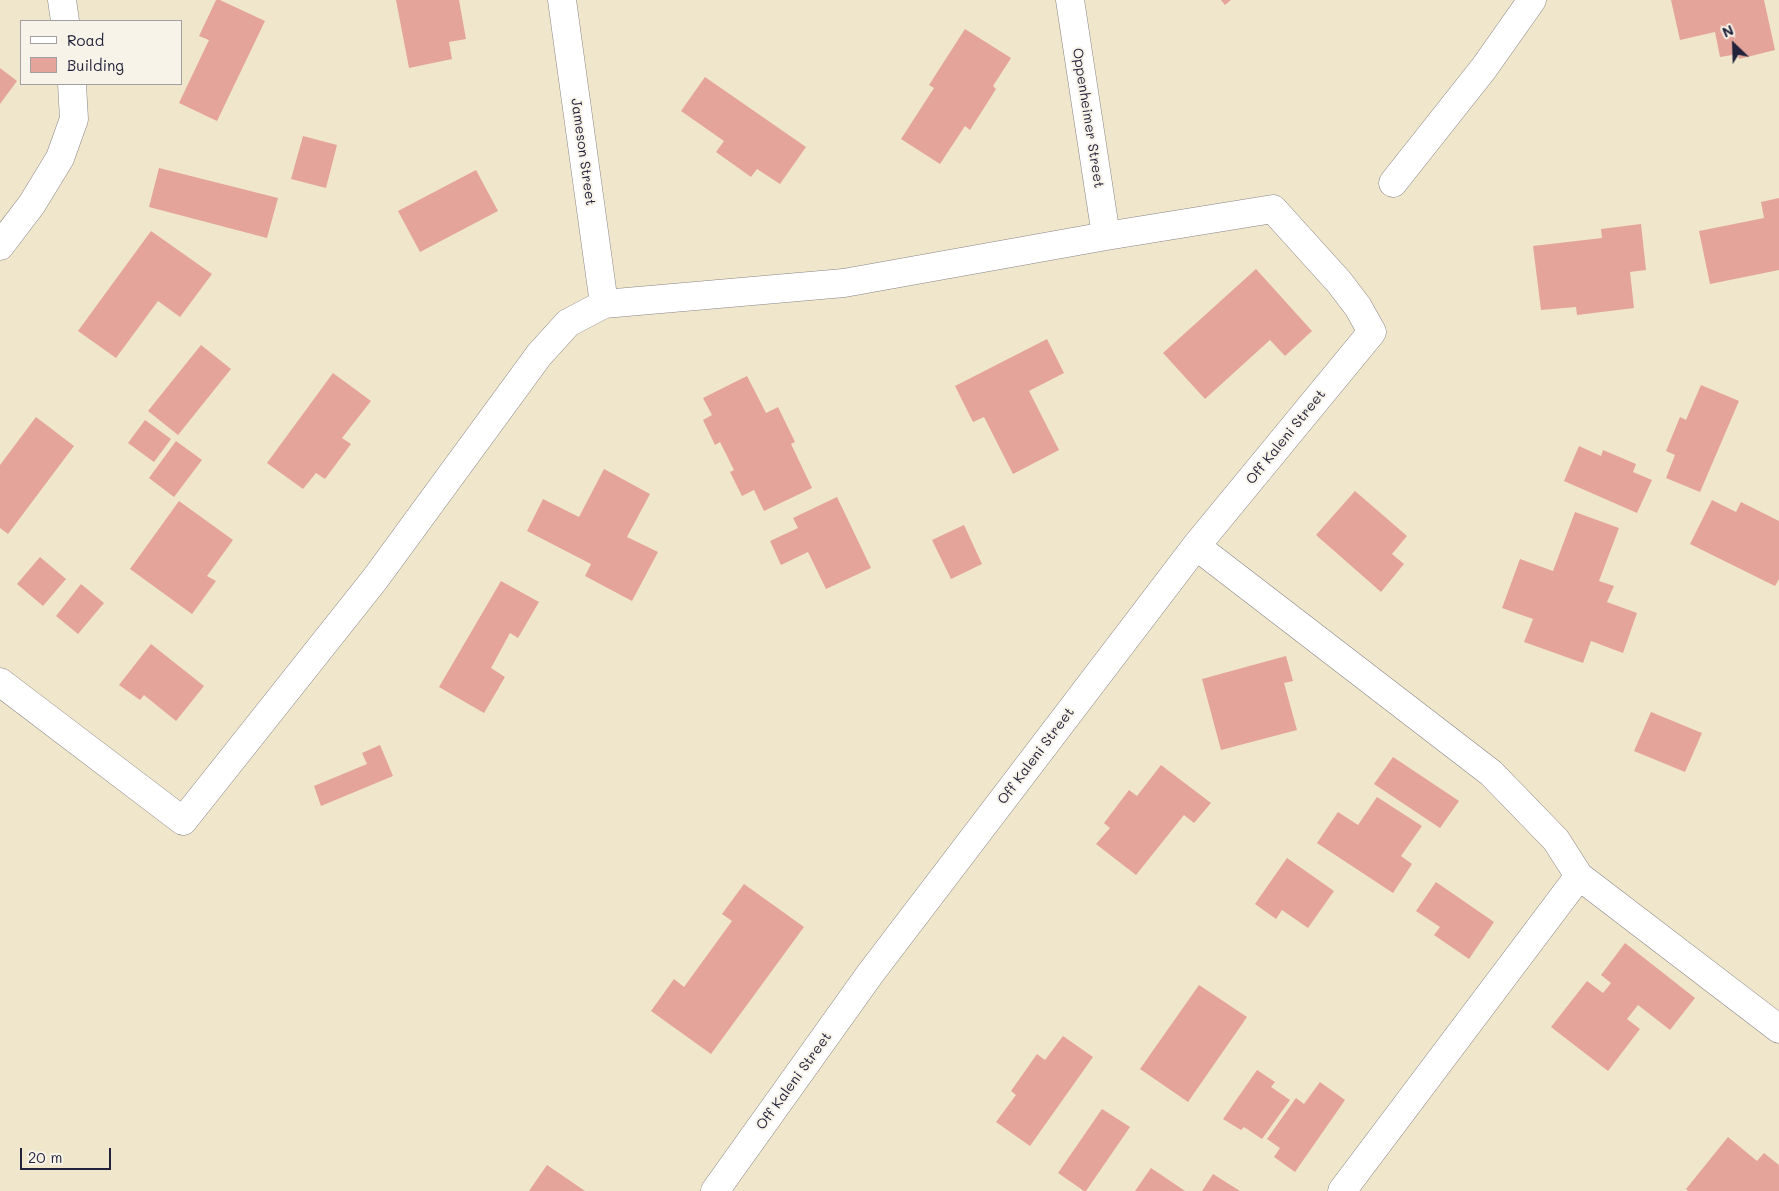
<!DOCTYPE html>
<html>
<head>
<meta charset="utf-8">
<style>
  body { margin:0 }
  #map { position:relative; width:1779px; height:1191px; overflow:hidden; background:#f0e6cc; font-family:Mali,sans-serif }
  canvas { display:block }
  .legend { position:absolute; left:20px; top:20px; width:162px; height:65px; box-sizing:border-box; background:#f7f3e8; border:1px solid #a29fa3; margin:0; padding:6px 9px; list-style:none; font-size:15px; color:#22223b }
  .legend li { display:flex; align-items:center; gap:10px; height:25px }
  .legend b { width:25px; border:1px solid #a29fa3 }
  .north { position:absolute; left:1709px; top:20px; width:50px; height:50px; -webkit-text-stroke:4px #f7f3e8; paint-order:stroke; rotate:336deg; font-size:14px; font-weight:700; line-height:20px; text-align:center; color:#22223b }
  .north::after { content:''; display:block; margin:auto; width:18px; height:22px; background:#22223b; clip-path:polygon(50% 0,100% 100%,50% 72%,0 100%) }
  .scale { position:absolute; left:20px; top:1148px; width:91px; height:22px; box-sizing:border-box; border:2px solid #22223b; border-top:0; padding-left:6px; font-size:15px; line-height:18px; white-space:nowrap; color:#22223b; -webkit-text-stroke:4px #f7f3e8; paint-order:stroke }
</style>
</head>
<body>
<div id="map">
<canvas width="1779" height="1191"></canvas>
<ul class="legend">
<li><b style="height:6px;background:#fff"></b>Road</li>
<li><b style="height:14px;background:#e4a499"></b>Building</li>
</ul>
<div class="north">N</div>
<div class="scale">20 m</div>
</div>
<script>
const g = document.querySelector('canvas').getContext('2d');
g.lineJoin = 'round';
function paint(path, color) { g.fillStyle = color; g.fill(path, 'evenodd'); }
const poly = rows => new Path2D(rows.map(r => 'M' + r).join(''));
function stroke(path, color, width, dash) { g.strokeStyle = color; g.lineWidth = width; g.lineCap = dash ? 'butt' : 'round'; g.setLineDash(dash || []); g.stroke(path); }
function write(font, color, halo, rows, align = 'center') {
  g.font = font + ' Mali,sans-serif'; g.lineWidth = 4; g.setLineDash([]); g.textBaseline = 'middle'; g.strokeStyle = halo; g.fillStyle = color; for (const [text, x, y, turn = 0] of rows) {
    g.save(); g.translate(x, y); g.rotate((+turn || 0) * Math.PI / 180); g.textAlign = isNaN(turn) ? turn : align; if (halo) g.strokeText(text, 0, 0); g.fillText(text, 0, 0); g.restore();
  }
}
const building = poly([
  [216,0,220,0,265,21,217,121,179,103,209,40,199,36],
  [396,0,459,0,466,39,449,42,452,59,409,68],
  [1221,0,1231,0,1225,5],
  [1671,0,1764,0,1775,50,1739,59,1738,54,1720,57,1715,32,1680,40],
  [965,29,1011,58,993,86,996,89,970,130,965,126,940,164,901,139,934,88,929,85],
  [0,68,17,81,0,104],
  [705,77,806,147,780,184,757,169,751,177,716,152,724,141,681,111],
  [303,136,337,145,326,188,291,179],
  [159,168,278,198,267,238,149,207],
  [476,170,498,211,420,252,398,211],
  [1779,198,1779,270,1710,284,1699,231,1764,218,1761,202],
  [1641,224,1646,270,1630,272,1634,308,1577,315,1576,307,1541,310,1533,246,1602,238,1601,229],
  [151,231,212,274,180,317,158,301,116,358,78,331],
  [1256,269,1312,331,1285,356,1270,340,1205,399,1163,353],
  [1047,339,1064,373,1029,391,1059,450,1013,474,984,417,973,422,955,386],
  [201,345,231,369,178,435,148,411],
  [333,373,371,401,342,438,351,444,325,479,316,473,303,489,267,463],
  [747,376,766,413,778,407,795,442,791,444,812,488,764,511,754,490,742,496,730,472,734,470,720,442,715,445,703,420,712,415,703,398],
  [1701,385,1739,401,1700,492,1666,478,1675,455,1666,451,1680,417,1686,420],
  [36,417,74,446,8,534,0,528,0,465],
  [145,420,171,439,154,462,128,443],
  [176,441,202,460,174,497,149,478],
  [1579,446,1601,456,1603,450,1636,464,1633,472,1652,480,1637,513,1564,481],
  [604,469,650,494,627,537,658,552,632,601,585,576,591,564,527,531,543,499,579,517],
  [1355,491,1407,536,1392,554,1404,564,1381,592,1316,535],
  [837,497,871,568,826,589,808,552,781,565,770,541,798,528,793,518],
  [1712,500,1736,512,1741,502,1779,521,1779,579,1775,586,1690,544],
  [179,501,233,540,207,576,216,581,192,614,130,569],
  [1575,512,1619,528,1599,581,1614,586,1607,602,1637,613,1623,653,1591,641,1583,663,1524,642,1533,619,1502,608,1520,559,1553,571],
  [964,525,982,564,951,579,932,540],
  [40,557,66,579,43,606,17,584],
  [501,581,539,602,518,638,510,633,491,668,505,677,484,713,439,687],
  [81,584,104,603,78,634,56,616],
  [151,644,204,686,176,721,144,695,140,700,119,685],
  [1286,656,1293,681,1284,683,1297,730,1221,750,1202,679],
  [1651,712,1702,733,1685,772,1634,751],
  [380,745,393,776,321,806,314,786,367,764,362,753],
  [1393,757,1459,801,1440,828,1374,784],
  [1161,765,1211,803,1194,823,1184,815,1136,875,1096,844,1110,828,1104,823,1129,790,1137,796],
  [1377,797,1422,826,1401,856,1412,864,1393,893,1317,843,1338,812,1358,825],
  [1287,858,1334,891,1308,928,1282,910,1276,919,1255,904],
  [1436,882,1494,922,1469,959,1434,935,1440,927,1416,911],
  [744,884,804,927,711,1054,651,1011,674,979,684,987,732,921,722,914],
  [1625,943,1695,998,1670,1030,1638,1005,1627,1019,1640,1029,1608,1071,1551,1027,1587,981,1603,993,1611,983,1601,975],
  [1199,985,1247,1017,1188,1102,1140,1069],
  [1063,1036,1093,1057,1030,1146,996,1122,1016,1095,1011,1091,1037,1054,1045,1060],
  [1257,1070,1275,1082,1271,1087,1290,1100,1262,1139,1244,1127,1241,1130,1223,1119],
  [1320,1082,1345,1100,1295,1172,1274,1157,1280,1148,1267,1139,1296,1098,1304,1104],
  [1102,1109,1130,1127,1086,1191,1084,1191,1058,1173],
  [1728,1137,1757,1161,1764,1153,1779,1165,1779,1191,1688,1191,1686,1189],
  [547,1165,585,1191,529,1191],
  [1151,1168,1185,1191,1135,1191],
  [1213,1174,1240,1191,1202,1191]
]);
const minor = poly([
  [62,0,65,21],
  [562,0,604,304],
  [1070,0,1106,236],
  [1393,183,1484,68,1532,0],
  [0,246,32,204,60,158,74,119,72,84],
  [1196,546,1491,773,1556,840,1579,876,1779,1029],
  [0,682,183,821,375,579,539,355,568,323,604,304,844,283,1106,236,1273,209,1339,282,1358,307,1372,332,1196,546,870,974,715,1191],
  [1342,1191,1579,876]
]);
const streetNames = [
  ["Oppenheimer Street",1088,118,81],
  ["Jameson Street",583,152,82],
  ["Off Kaleni Street",1286,437,-51],
  ["Off Kaleni Street",1036,756,-53],
  ["Off Kaleni Street",794,1081,-54]
];
paint(building, '#e4a499');
stroke(minor, '#898484', 29);
stroke(minor, '#fff', 28);
write('14px', '#22223b', '#f7f3e8', streetNames);
</script>
</body>
</html>
